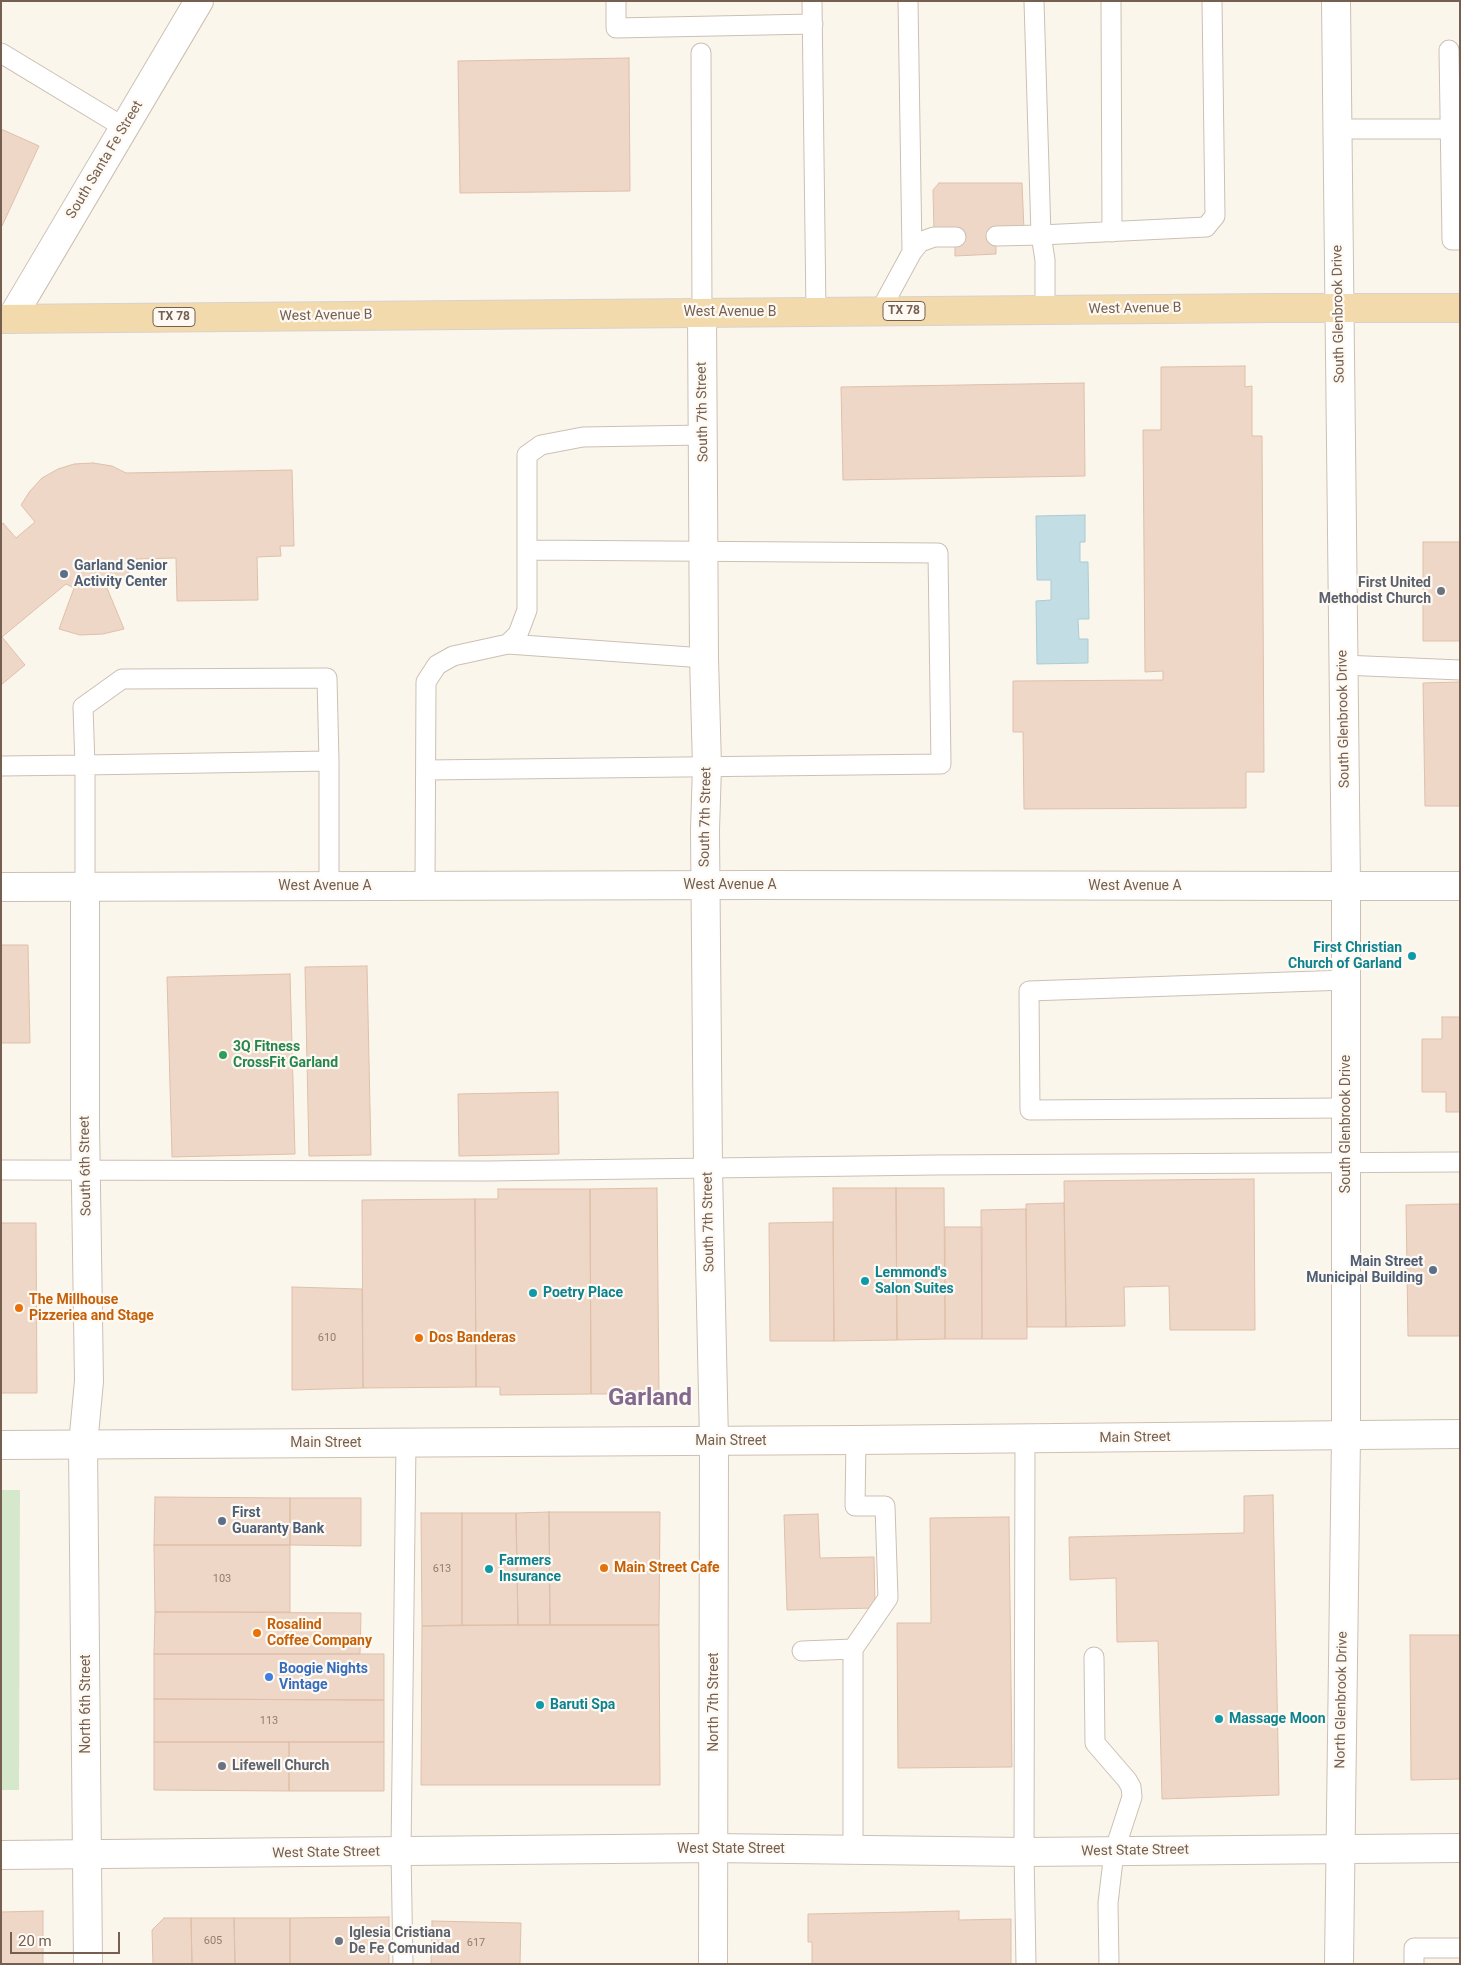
<!DOCTYPE html>
<html>
<head>
<meta charset="utf-8">
<style>
  body { margin:0 }
  #map { position:relative; width:1461px; height:1965px; overflow:hidden; background:#fbf6ec; font-family:Roboto,sans-serif }
  canvas { display:block }
  .frame { position:absolute; inset:0; border:2px solid #745f51; pointer-events:none }
  .scale { position:absolute; left:10px; top:1932px; width:110px; height:22px; box-sizing:border-box; border:2px solid #745f51; border-top:0; padding-left:6px; font-size:15px; line-height:18px; white-space:nowrap; color:#745f51; -webkit-text-stroke:4px #fefaf3; paint-order:stroke }
</style>
</head>
<body>
<div id="map">
<canvas width="1461" height="1965"></canvas>
<div class="frame"></div>
<div class="scale">20 m</div>
</div>
<script>
const g = document.querySelector('canvas').getContext('2d');
g.lineJoin = 'round';
function paint(path, color) { g.fillStyle = color; g.fill(path, 'evenodd'); }
const poly = rows => new Path2D(rows.map(r => 'M' + r).join(''));
function stroke(path, color, width, dash) { g.strokeStyle = color; g.lineWidth = width; g.lineCap = dash ? 'butt' : 'round'; g.setLineDash(dash || []); g.stroke(path); }
function write(font, color, halo, rows, align = 'center') {
  g.font = font + ' Roboto,sans-serif'; g.lineWidth = 4.5; g.setLineDash([]); g.textBaseline = 'middle'; g.strokeStyle = halo; g.fillStyle = color; for (const [text, x, y, turn = 0] of rows) {
    g.save(); g.translate(x, y); g.rotate((+turn || 0) * Math.PI / 180); g.textAlign = isNaN(turn) ? turn : align; if (halo) g.strokeText(text, 0, 0); g.fillText(text, 0, 0); g.restore();
  }
}
const green = poly([
  [1,1490,20,1490,19,1790,1,1790]
]);
const water = poly([
  [1085,515,1085,542,1080,542,1080,562,1088,562,1089,619,1078,619,1079,639,1088,639,1088,663,1037,664,1036,601,1051,600,1051,580,1037,580,1036,516,1085,515]
]);
const building = poly([
  [629,58,630,191,460,193,458,61,629,58],
  [1,129,39,146,2,226,1,226,1,129],
  [939,183,1022,183,1024,230,996,230,996,254,955,256,955,232,934,232,933,190,939,183],
  [1245,366,1245,387,1252,386,1252,436,1262,436,1264,772,1246,772,1246,808,1024,809,1023,732,1013,732,1013,681,1163,680,1163,671,1145,672,1143,430,1161,430,1161,367,1245,366],
  [1084,383,1085,476,843,480,841,387,1084,383],
  [93,463,112,466,126,473,292,470,294,546,280,546,281,556,257,557,258,600,177,601,176,558,136,559,132,568,122,580,107,588,124,629,103,634,80,635,59,629,74,588,66,584,2,637,25,665,1,685,1,525,3,523,16,538,35,522,21,505,30,491,42,478,58,469,74,464,93,463],
  [1423,542,1460,542,1460,641,1423,641,1423,542],
  [1460,682,1460,806,1425,806,1423,683,1460,682],
  [1,945,28,945,30,1043,1,1043,1,945],
  [367,966,371,1155,309,1156,305,967,367,966],
  [290,974,295,1154,172,1157,167,977,290,974],
  [1442,1017,1460,1017,1460,1112,1446,1112,1446,1092,1422,1092,1422,1039,1442,1039,1442,1017],
  [558,1092,559,1154,459,1156,458,1094,558,1092],
  [1254,1179,1255,1330,1170,1330,1169,1286,1124,1287,1125,1326,1066,1327,1064,1181,1254,1179],
  [657,1188,659,1394,591,1394,590,1189,657,1188],
  [833,1188,896,1188,897,1340,834,1341,833,1188],
  [896,1188,944,1188,945,1339,897,1340,896,1188],
  [498,1189,590,1189,591,1394,500,1395,500,1387,476,1387,475,1199,498,1199,498,1189],
  [475,1199,476,1387,363,1388,362,1200,475,1199],
  [1064,1203,1066,1327,1027,1327,1026,1204,1064,1203],
  [1460,1204,1460,1336,1408,1336,1406,1205,1460,1204],
  [1026,1209,1027,1339,982,1339,981,1210,1026,1209],
  [833,1222,834,1341,770,1341,769,1223,833,1222],
  [1,1223,36,1223,37,1393,1,1393,1,1223],
  [945,1227,982,1227,982,1339,945,1339,945,1227],
  [292,1287,362,1289,363,1388,292,1390,292,1287],
  [1273,1495,1279,1795,1162,1799,1158,1641,1117,1642,1116,1578,1070,1580,1069,1537,1244,1533,1244,1496,1273,1495],
  [155,1497,290,1498,290,1545,154,1545,155,1497],
  [290,1498,361,1498,361,1546,290,1545,290,1498],
  [549,1512,660,1512,659,1625,550,1625,549,1512],
  [549,1512,550,1625,518,1625,516,1513,549,1512],
  [421,1513,462,1513,462,1625,422,1626,421,1513],
  [462,1513,516,1513,518,1625,462,1625,462,1513],
  [818,1514,820,1558,874,1557,875,1608,787,1610,784,1515,818,1514],
  [1009,1517,1012,1767,898,1768,897,1623,931,1623,930,1518,1009,1517],
  [154,1545,290,1545,290,1612,155,1612,154,1545],
  [155,1612,361,1613,360,1654,154,1654,155,1612],
  [518,1625,659,1625,660,1785,421,1785,422,1626,518,1625],
  [1410,1635,1460,1635,1460,1779,1411,1780,1410,1635],
  [154,1654,384,1654,384,1700,154,1699,154,1654],
  [154,1699,384,1700,384,1742,154,1742,154,1699],
  [154,1742,289,1742,289,1791,154,1790,154,1742],
  [289,1742,384,1742,384,1791,289,1791,289,1742],
  [43,1911,43,1964,1,1964,1,1912,43,1911],
  [959,1911,959,1920,1011,1919,1011,1964,812,1964,812,1942,808,1942,808,1914,959,1911],
  [389,1917,389,1964,290,1964,290,1918,389,1917],
  [164,1918,191,1918,192,1964,153,1964,152,1930,164,1918],
  [191,1918,234,1918,235,1964,192,1964,191,1918],
  [234,1918,290,1918,290,1964,235,1964,234,1918],
  [432,1921,521,1923,520,1964,431,1964,432,1921]
]);
const service = poly([
  [616,1,616,28,813,24],
  [812,1,816,312],
  [908,1,912,252],
  [1034,1,1041,235,1206,227,1215,216,1212,1],
  [1111,1,1112,232],
  [1449,50,1452,240,1460,240],
  [1,53,125,128],
  [701,53,702,313],
  [1337,129,1451,129],
  [996,236,1041,235,1045,260,1045,310],
  [880,311,912,252,920,242,934,237,956,237],
  [508,644,704,658],
  [1343,665,1460,670],
  [1,766,85,765,83,707,122,679,327,678,329,761],
  [426,770,941,764,938,553,527,550],
  [425,886,426,682,437,665,453,656,508,644,518,634,527,610,527,455,541,445,583,437,703,435],
  [85,887,85,765,329,761,329,886],
  [1346,980,1029,991,1030,1110,1346,1108],
  [1,1170,488,1171,935,1165,1460,1162],
  [1025,1439,1024,1852,1026,1964],
  [853,1649,888,1598,885,1506,855,1506,856,1440],
  [802,1651,853,1649,853,1850],
  [1094,1657,1095,1743,1127,1780,1131,1787,1132,1797,1114,1852,1108,1903,1109,1964],
  [403,1964,401,1852,406,1443],
  [1414,1964,1414,1948,1460,1948]
]);
const minor = poly([
  [702,313,704,658,707,766,705,830,708,1169,714,1441,713,1964],
  [11,319,199,1],
  [1346,886,1460,886],
  [85,887,85,1123,89,1381,83,1445,88,1964]
]);
const tertiary = poly([
  [1336,1,1346,886,1346,1436,1339,1964],
  [1,887,757,885,1346,886],
  [1,1855,713,1848,1024,1852,1460,1848]
]);
const secondary = poly([
  [1,1445,856,1440,1460,1434]
]);
const primary = poly([
  [1,319,1274,308,1460,308]
]);
const markers = [
  [64,574,5,"#5c6f8a"],
  [1441,591,5,"#6b7280"],
  [1412,956,5,"#0f9aa8"],
  [223,1055,5,"#2e9e5b"],
  [1433,1270,5,"#5c6f8a"],
  [865,1281,5,"#0f9aa8"],
  [533,1293,5,"#0f9aa8"],
  [19,1308,5,"#e8710a"],
  [419,1338,5,"#e8710a"],
  [222,1521,5,"#5c6f8a"],
  [604,1568,5,"#e8710a"],
  [489,1569,5,"#0f9aa8"],
  [257,1633,5,"#e8710a"],
  [269,1677,5,"#3f7fe0"],
  [540,1705,5,"#0f9aa8"],
  [1219,1719,5,"#0f9aa8"],
  [222,1766,5,"#6b7280"],
  [339,1941,5,"#6b7280"]
];
const numberNames = [
  ["610",327,1338],
  ["613",442,1569],
  ["103",222,1579],
  ["113",269,1721],
  ["605",213,1941],
  ["617",476,1943]
];
const shields = [
  [904,311,42],
  [174,317,42]
];
const shieldNames = [
  ["TX 78",904,311],
  ["TX 78",174,317]
];
const streetNames = [
  ["South Santa Fe Street",105,160,-59],
  ["West Avenue B",1135,309,-1],
  ["West Avenue B",730,312],
  ["South Glenbrook Drive",1339,314,-91],
  ["West Avenue B",326,316,-1],
  ["South 7th Street",703,412,-91],
  ["South Glenbrook Drive",1344,719,-91],
  ["South 7th Street",706,817,-89],
  ["West Avenue A",730,885],
  ["West Avenue A",325,886],
  ["West Avenue A",1135,886],
  ["South Glenbrook Drive",1346,1124,-90],
  ["South 6th Street",86,1166,-91],
  ["South 7th Street",709,1222,-91],
  ["Main Street",1135,1438,-1],
  ["Main Street",731,1441],
  ["Main Street",326,1443],
  ["North Glenbrook Drive",1342,1700,-89],
  ["North 7th Street",714,1702,-90],
  ["North 6th Street",86,1704,-90],
  ["West State Street",731,1849],
  ["West State Street",1135,1851,-1],
  ["West State Street",326,1853,-1]
];
const serviceNames = [
  ["Garland Senior",74,566],
  ["Activity Center",74,582],
  ["Main Street",1423,1262,"right"],
  ["Municipal Building",1423,1278,"right"],
  ["First",232,1513],
  ["Guaranty Bank",232,1529]
];
const worshipNames = [
  ["First United",1431,583,"right"],
  ["Methodist Church",1431,599,"right"],
  ["Lifewell Church",232,1766],
  ["Iglesia Cristiana",349,1933],
  ["De Fe Comunidad",349,1949]
];
const cultureNames = [
  ["First Christian",1402,948,"right"],
  ["Church of Garland",1402,964,"right"],
  ["Lemmond's",875,1273],
  ["Salon Suites",875,1289],
  ["Poetry Place",543,1293],
  ["Farmers",499,1561],
  ["Insurance",499,1577],
  ["Baruti Spa",550,1705],
  ["Massage Moon",1229,1719]
];
const leisureNames = [
  ["3Q Fitness",233,1047],
  ["CrossFit Garland",233,1063]
];
const foodNames = [
  ["The Millhouse",29,1300],
  ["Pizzeriea and Stage",29,1316],
  ["Dos Banderas",429,1338],
  ["Main Street Cafe",614,1568],
  ["Rosalind",267,1625],
  ["Coffee Company",267,1641]
];
const shopNames = [
  ["Boogie Nights",279,1669],
  ["Vintage",279,1685]
];
const townNames = [
  ["Garland",650,1399]
];
paint(green, '#d6e8cb');
paint(water, '#c2dde3');
stroke(water, '#a9ccd4', 1);
paint(building, '#eed7c7');
stroke(building, '#dfbfa9', 1);
stroke(service, '#cdbfb3', 21);
stroke(minor, '#cdbfb3', 30);
stroke(tertiary, '#cdbfb3', 30);
stroke(secondary, '#cfbfb0', 30);
stroke(primary, '#d8d2ce', 30);
stroke(service, '#fff', 19);
stroke(minor, '#fff', 28);
stroke(tertiary, '#fff', 28);
stroke(secondary, '#fff', 28);
stroke(primary, '#f2daac', 28);
for (const [x, y, r, color] of markers) { const dot = new Path2D(); dot.arc(x, y, r, 0, 2 * Math.PI); g.fillStyle = color; g.fill(dot); stroke(dot, '#fefaf3', 2); }
write('11px', '#927d6e', null, numberNames);
for (const [x, y, w] of shields) { const box = new Path2D(); box.roundRect(x - w / 2, y - 9.5, w, 19, 4); g.fillStyle = '#fefaf3'; g.fill(box); stroke(box, '#745f51', 1); }
write('bold 12px', '#745f51', null, shieldNames);
write('14px', '#745f51', '#fefaf3', streetNames);
write('bold 14px', '#4e5e75', '#fefaf3', serviceNames, 'left');
write('bold 14px', '#5b616d', '#fefaf3', worshipNames, 'left');
write('bold 14px', '#0d838f', '#fefaf3', cultureNames, 'left');
write('bold 14px', '#27864d', '#fefaf3', leisureNames, 'left');
write('bold 14px', '#c56008', '#fefaf3', foodNames, 'left');
write('bold 14px', '#366cbe', '#fefaf3', shopNames, 'left');
write('bold 24px', '#84698f', '#fefaf3', townNames);
</script>
</body>
</html>
